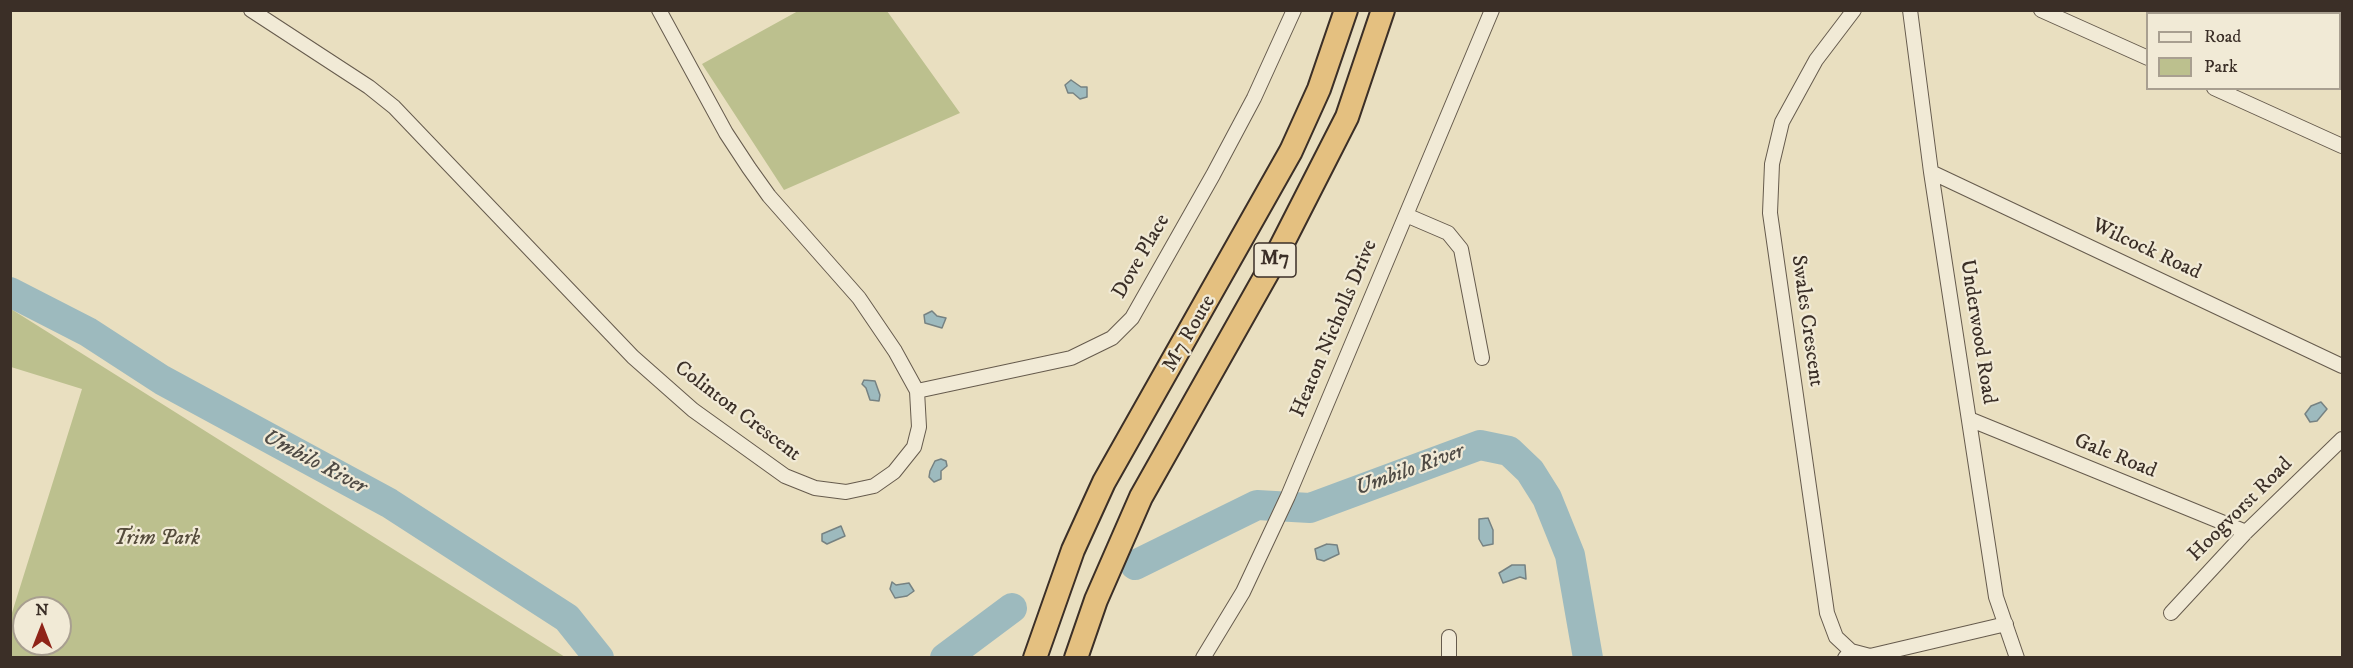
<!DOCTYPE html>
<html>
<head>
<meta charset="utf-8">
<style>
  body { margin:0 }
  #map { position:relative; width:2353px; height:668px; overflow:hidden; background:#e9dfc0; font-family:"IM FELL DW Pica",serif }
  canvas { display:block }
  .frame { position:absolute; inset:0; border:12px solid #3b2f27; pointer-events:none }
  .legend { position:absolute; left:2146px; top:12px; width:195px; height:78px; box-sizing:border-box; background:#f1ead6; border:2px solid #a89f90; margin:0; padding:8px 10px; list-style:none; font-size:18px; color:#3b2f27 }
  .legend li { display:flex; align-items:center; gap:12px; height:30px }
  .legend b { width:30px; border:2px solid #a89f90 }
  .north { position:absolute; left:12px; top:596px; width:60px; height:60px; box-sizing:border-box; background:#f1ead6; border:2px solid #a89f90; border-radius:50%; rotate:0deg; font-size:16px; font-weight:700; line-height:24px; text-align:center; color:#3b2f27 }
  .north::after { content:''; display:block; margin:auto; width:21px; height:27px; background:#8f2418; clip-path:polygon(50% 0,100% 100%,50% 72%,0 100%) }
</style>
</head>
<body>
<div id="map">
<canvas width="2353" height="668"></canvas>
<div class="frame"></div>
<ul class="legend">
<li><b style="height:8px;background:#f1ead6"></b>Road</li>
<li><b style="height:16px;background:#bcc08e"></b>Park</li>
</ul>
<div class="north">N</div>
</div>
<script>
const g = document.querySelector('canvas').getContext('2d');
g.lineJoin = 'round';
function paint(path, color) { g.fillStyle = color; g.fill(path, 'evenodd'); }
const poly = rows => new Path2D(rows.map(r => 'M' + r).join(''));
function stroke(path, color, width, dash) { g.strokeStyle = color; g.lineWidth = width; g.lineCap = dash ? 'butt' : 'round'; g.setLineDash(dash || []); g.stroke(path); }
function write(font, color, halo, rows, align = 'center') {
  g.font = font + ' "IM FELL DW Pica",serif'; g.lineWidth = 4.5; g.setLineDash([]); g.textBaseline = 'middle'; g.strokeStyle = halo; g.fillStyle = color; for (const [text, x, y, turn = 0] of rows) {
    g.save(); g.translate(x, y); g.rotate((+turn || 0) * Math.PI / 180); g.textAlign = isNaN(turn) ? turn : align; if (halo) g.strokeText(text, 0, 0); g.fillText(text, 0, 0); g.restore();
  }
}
const green = poly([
  [798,11,887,11,960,113,784,190,702,64],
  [11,309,565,657,11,657,11,616,82,389,11,367],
  [24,608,60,608,60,644,24,644]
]);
const water = poly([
  [1071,80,1081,87,1087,87,1087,97,1080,99,1073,93,1068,93,1065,85,1071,80],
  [932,311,937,316,946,318,942,328,925,323,924,315,932,311],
  [864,380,875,381,880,395,879,401,870,400,866,388,862,384,864,380],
  [2321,402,2327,409,2317,421,2310,422,2305,414,2311,406,2321,402],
  [941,459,946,461,947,466,941,471,941,479,934,482,929,477,930,471,935,461,941,459],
  [1488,518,1493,530,1493,544,1483,546,1479,539,1479,519,1488,518],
  [841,526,845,536,827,544,822,541,822,534,841,526],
  [1327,544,1337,545,1339,554,1324,561,1317,559,1315,549,1327,544],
  [1512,565,1525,565,1526,579,1520,577,1503,583,1499,573,1512,565],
  [892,582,896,585,909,583,914,591,907,596,895,598,890,589,892,582]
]);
const river = poly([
  [10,292,88,332,162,380,389,503,567,618,599,658],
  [1135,565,1257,505,1310,508,1480,445,1509,451,1530,471,1547,498,1570,555,1588,658],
  [945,658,1012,608]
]);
const minor = poly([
  [251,10,369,87,394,107,633,357,693,410,785,476,815,488,846,492,874,486,894,472,914,447,919,427,917,391,895,351,859,298,769,196,749,168,726,133,659,10],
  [1910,10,1931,172,1996,597,2017,658],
  [2041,10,2148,58],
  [2214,88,2342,146],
  [1931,172,2342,366],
  [1406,215,1448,233,1461,249,1482,358],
  [917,391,1071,358,1112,338,1132,318,1213,175,1254,98,1294,10],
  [1969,419,2246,532],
  [2171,613,2246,532,2342,439],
  [1851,651,1836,637,1827,613,1770,213,1772,164,1782,122,1816,60,1854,10],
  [1203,658,1243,592,1288,496,1492,10],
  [1449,658,1449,637],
  [1845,658,1851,651,1870,656,2006,624]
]);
const trunk = poly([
  [1035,658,1073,550,1104,482,1291,151,1319,89,1346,10],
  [1076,658,1096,600,1141,497,1269,270,1347,117,1383,10]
]);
const shields = [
  [1275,260,42]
];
const shieldNames = [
  ["M7",1275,260]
];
const streetNames = [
  ["Wilcock Road",2146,250,25],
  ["Dove Place",1142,257,-60],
  ["Swales Crescent",1806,321,82],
  ["Heaton Nicholls Drive",1335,329,-67],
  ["Underwood Road",1977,332,81],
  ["M7 Route",1190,334,-60],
  ["Colinton Crescent",737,412,37],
  ["Gale Road",2115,457,22],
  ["Hoogvorst Road",2241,510,-45]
];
const parkNames = [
  ["Trim Park",157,540]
];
const waterNames = [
  ["Umbilo River",314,463,28],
  ["Umbilo River",1410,471,-20]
];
paint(green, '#bcc08e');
paint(water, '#9dbabe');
stroke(water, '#768282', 1.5);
stroke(river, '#9dbabe', 30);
stroke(minor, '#665b4d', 16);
stroke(trunk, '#3b2f27', 26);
stroke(minor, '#f1ead6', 14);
stroke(trunk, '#e4c080', 22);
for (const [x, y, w] of shields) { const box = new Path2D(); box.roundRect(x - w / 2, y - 17, w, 34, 4.5); g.fillStyle = '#f1ead6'; g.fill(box); stroke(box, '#3b2f27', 1.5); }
write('bold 20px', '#3b2f27', null, shieldNames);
write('21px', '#3b2f27', '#f1ead6', streetNames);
write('italic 21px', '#554c3c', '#f1ead6', parkNames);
write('italic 22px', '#4f4b45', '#f1ead6', waterNames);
</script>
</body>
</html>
